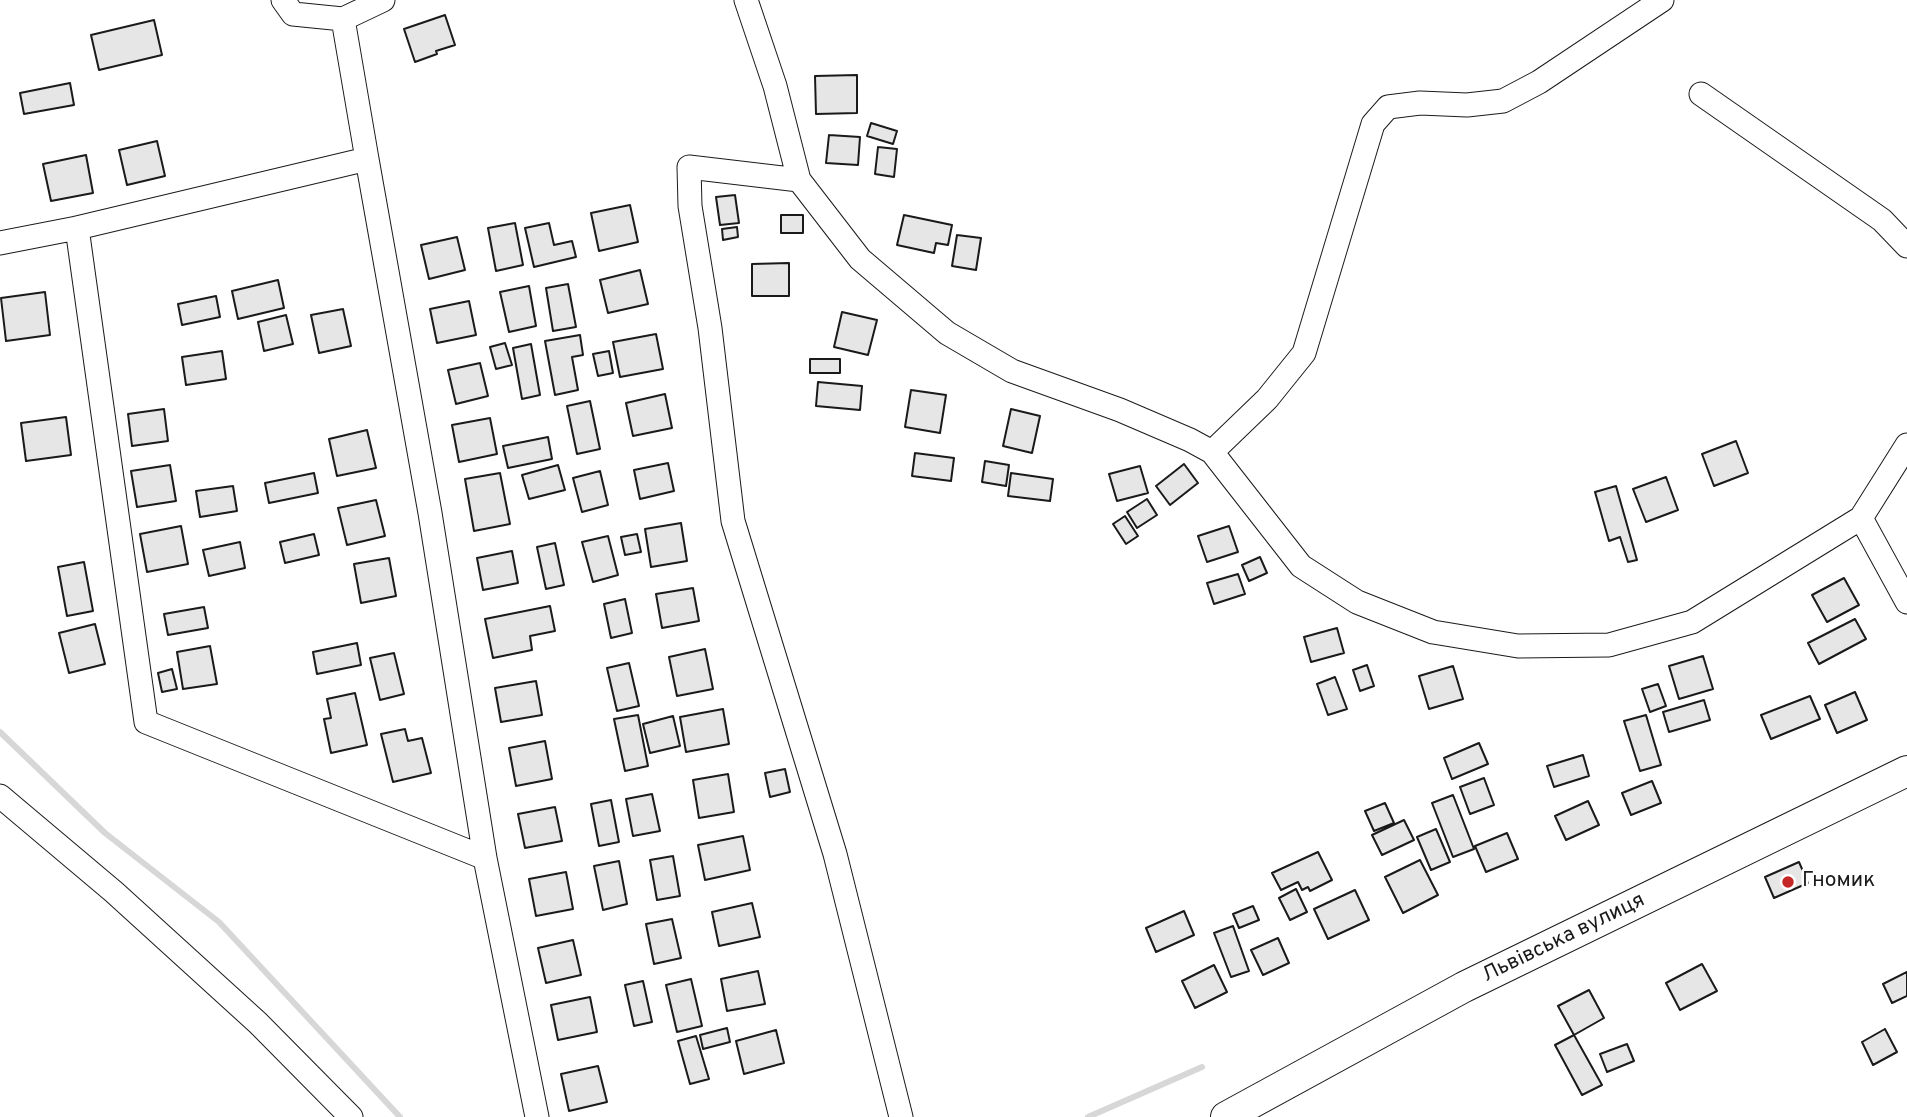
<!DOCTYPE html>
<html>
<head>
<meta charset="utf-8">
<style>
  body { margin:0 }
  canvas { display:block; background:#fff }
</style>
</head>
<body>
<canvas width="1907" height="1117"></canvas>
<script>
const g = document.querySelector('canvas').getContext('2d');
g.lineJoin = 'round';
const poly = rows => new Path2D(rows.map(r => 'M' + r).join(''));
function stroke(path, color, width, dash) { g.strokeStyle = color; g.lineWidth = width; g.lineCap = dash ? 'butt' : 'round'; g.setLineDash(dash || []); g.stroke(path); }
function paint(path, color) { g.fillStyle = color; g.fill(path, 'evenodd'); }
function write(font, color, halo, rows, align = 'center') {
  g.font = font + ' Overpass,sans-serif'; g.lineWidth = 5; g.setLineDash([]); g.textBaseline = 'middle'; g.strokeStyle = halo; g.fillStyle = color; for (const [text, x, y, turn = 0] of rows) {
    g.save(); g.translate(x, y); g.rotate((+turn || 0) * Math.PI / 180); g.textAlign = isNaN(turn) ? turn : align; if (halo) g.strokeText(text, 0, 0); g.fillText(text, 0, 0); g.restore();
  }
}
const stream = poly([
  [0,732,105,833,219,922,400,1117],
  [1088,1117,1202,1067]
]);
const building = poly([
  [445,15,455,45,436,51,437,54,415,62,404,29,445,15],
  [154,20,162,55,99,70,91,35,154,20],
  [857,75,857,113,816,114,815,76,857,75],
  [70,83,74,105,24,114,20,93,70,83],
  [871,123,897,131,893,144,867,136,871,123],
  [829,135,860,137,858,165,826,163,829,135],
  [157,141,165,176,127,185,119,150,157,141],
  [878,147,897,149,894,177,875,174,878,147],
  [86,155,93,193,51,201,43,164,86,155],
  [735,195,739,223,720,225,716,197,735,195],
  [630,205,638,242,599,251,591,213,630,205],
  [781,215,803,215,803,233,781,233,781,215],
  [904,215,952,225,948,245,936,243,934,253,897,245,904,215],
  [515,223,523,265,496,271,488,228,515,223],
  [549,223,554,245,572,241,576,257,534,267,525,228,549,223],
  [737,227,738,237,723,240,722,229,737,227],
  [957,235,981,238,976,270,952,266,957,235],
  [457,237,465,270,429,279,421,245,457,237],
  [789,263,789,296,752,296,752,264,789,263],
  [640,270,648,304,608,313,600,280,640,270],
  [278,280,284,308,238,319,232,291,278,280],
  [568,284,576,327,553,331,546,288,568,284],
  [529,286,536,326,509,332,500,292,529,286],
  [45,292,50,335,6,341,1,298,45,292],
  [216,296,220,317,182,325,178,304,216,296],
  [469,301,476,335,437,343,430,309,469,301],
  [343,309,351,346,319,353,311,315,343,309],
  [842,312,877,320,868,355,834,347,842,312],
  [286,315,293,344,264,351,258,322,286,315],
  [656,334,663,369,620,377,613,342,656,334],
  [580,335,583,355,572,357,578,390,555,395,545,341,580,335],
  [505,343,512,365,496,369,490,347,505,343],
  [531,344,540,395,522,399,513,348,531,344],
  [222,351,226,379,186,385,182,357,222,351],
  [609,351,613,373,598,376,593,354,609,351],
  [810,359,840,359,840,373,810,373,810,359],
  [480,363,488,396,456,404,448,370,480,363],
  [818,382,862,386,860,410,816,406,818,382],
  [911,390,946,395,940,433,905,427,911,390],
  [665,394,672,428,633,436,626,403,665,394],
  [590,401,600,449,577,454,567,406,590,401],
  [164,409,168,441,132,446,128,414,164,409],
  [1011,409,1040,416,1032,453,1003,446,1011,409],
  [66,417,71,455,26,461,21,423,66,417],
  [490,418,497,454,459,462,452,425,490,418],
  [367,430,376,468,337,476,329,439,367,430],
  [548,437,552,459,508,468,503,446,548,437],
  [1736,441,1748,473,1714,486,1702,454,1736,441],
  [915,453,954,458,951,481,912,476,915,453],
  [985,461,1009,465,1006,486,982,482,985,461],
  [668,463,674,491,640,499,634,470,668,463],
  [1184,464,1198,483,1170,505,1156,486,1184,464],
  [170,465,176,501,137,507,131,471,170,465],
  [558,465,565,490,529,499,522,475,558,465],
  [1140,466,1148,493,1117,501,1109,474,1140,466],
  [600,471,608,505,582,512,573,478,600,471],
  [314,473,318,493,269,503,265,483,314,473],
  [500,473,510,524,474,531,465,479,500,473],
  [1011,473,1053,479,1050,501,1008,496,1011,473],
  [1666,477,1678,510,1646,522,1633,489,1666,477],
  [233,486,237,511,200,517,196,491,233,486],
  [1616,486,1637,560,1628,562,1620,537,1609,541,1595,492,1616,486],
  [1147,499,1157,515,1137,528,1127,512,1147,499],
  [376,500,385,536,347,545,338,508,376,500],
  [1125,516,1138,536,1126,544,1113,524,1125,516],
  [681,523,687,561,651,567,645,529,681,523],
  [181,526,188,564,147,572,140,534,181,526],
  [1229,526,1238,552,1207,562,1198,536,1229,526],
  [314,534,319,555,285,563,280,542,314,534],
  [637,534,641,552,625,555,621,537,637,534],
  [608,536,618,575,593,582,582,542,608,536],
  [240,542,245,568,209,576,203,550,240,542],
  [555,543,564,585,546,589,537,547,555,543],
  [512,551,518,583,483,590,477,558,512,551],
  [1260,557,1267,573,1249,581,1242,565,1260,557],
  [389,558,396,596,361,603,354,564,389,558],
  [84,562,93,611,67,616,58,567,84,562],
  [1238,574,1245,594,1214,604,1207,583,1238,574],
  [1844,578,1859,605,1827,622,1812,595,1844,578],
  [693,588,699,621,662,628,656,594,693,588],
  [625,599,632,633,611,638,604,604,625,599],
  [550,606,555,631,530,636,532,650,493,658,485,619,550,606],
  [204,607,208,628,168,635,164,614,204,607],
  [1855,619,1866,639,1819,664,1808,643,1855,619],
  [95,624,105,664,69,673,59,633,95,624],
  [1337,628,1344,653,1311,662,1304,637,1337,628],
  [357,643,361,665,317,674,313,652,357,643],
  [210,646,217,684,183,689,177,652,210,646],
  [705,649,713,689,677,696,669,657,705,649],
  [394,653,404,694,380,700,370,658,394,653],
  [1703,656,1713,689,1679,699,1669,666,1703,656],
  [629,663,639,706,617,711,607,668,629,663],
  [1367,665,1374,686,1360,691,1353,670,1367,665],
  [1453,666,1463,699,1429,709,1419,676,1453,666],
  [172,669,177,689,162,692,158,673,172,669],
  [1335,677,1347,709,1328,715,1317,684,1335,677],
  [536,681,542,715,501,722,495,688,536,681],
  [1658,684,1666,706,1650,712,1642,689,1658,684],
  [1855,692,1867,720,1837,733,1825,705,1855,692],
  [355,693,367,745,331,753,324,719,331,718,327,699,355,693],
  [1810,696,1820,719,1771,739,1761,715,1810,696],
  [1704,700,1710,720,1669,732,1663,712,1704,700],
  [723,709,729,744,686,752,680,717,723,709],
  [638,715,648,766,625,771,614,719,638,715],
  [1646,715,1661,765,1640,771,1624,721,1646,715],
  [673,716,680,746,650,753,643,724,673,716],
  [405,729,408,741,422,738,431,773,393,782,381,734,405,729],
  [545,741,552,779,516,786,509,748,545,741],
  [1479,743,1488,764,1452,779,1444,758,1479,743],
  [1583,755,1589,776,1554,787,1547,766,1583,755],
  [785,769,790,792,770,797,765,773,785,769],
  [728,774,734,812,699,818,693,780,728,774],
  [1484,778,1494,805,1470,814,1460,787,1484,778],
  [1652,781,1661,803,1631,815,1622,793,1652,781],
  [652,794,660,831,633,836,626,799,652,794],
  [1453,795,1474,849,1453,857,1432,803,1453,795],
  [611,800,619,842,599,846,591,804,611,800],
  [1588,801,1599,825,1566,840,1555,816,1588,801],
  [1385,803,1394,823,1374,831,1365,811,1385,803],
  [555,807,562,841,525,848,518,814,555,807],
  [1404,820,1414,840,1382,855,1372,835,1404,820],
  [1436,829,1450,862,1431,870,1417,837,1436,829],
  [1507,833,1518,859,1486,872,1475,846,1507,833],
  [743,836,750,870,705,880,698,845,743,836],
  [1318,852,1332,880,1310,891,1308,887,1302,890,1298,882,1281,890,1272,873,1318,852],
  [673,856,680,896,657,900,650,860,673,856],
  [1420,860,1438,895,1403,913,1385,877,1420,860],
  [619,861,627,904,603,910,594,866,619,861],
  [1799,862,1808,883,1774,898,1765,877,1799,862],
  [566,872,573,909,536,916,529,879,566,872],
  [1296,889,1307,912,1290,920,1279,898,1296,889],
  [1355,890,1369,920,1328,939,1314,909,1355,890],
  [752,903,760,937,719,946,712,912,752,903],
  [1253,906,1259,920,1239,928,1233,914,1253,906],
  [1184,911,1194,935,1156,952,1146,928,1184,911],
  [672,919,681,958,654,964,646,924,672,919],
  [1233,926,1249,971,1231,977,1214,933,1233,926],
  [1278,938,1289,963,1263,975,1251,950,1278,938],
  [573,940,581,975,546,983,538,948,573,940],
  [1702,964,1717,991,1680,1010,1666,983,1702,964],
  [1214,965,1227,992,1195,1008,1182,981,1214,965],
  [758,971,765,1004,727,1011,721,979,758,971],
  [1907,972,1907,996,1892,1003,1883,984,1907,972],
  [691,979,702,1026,677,1032,666,985,691,979],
  [643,981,652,1022,634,1026,625,985,643,981],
  [1589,990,1604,1018,1574,1035,1558,1006,1589,990],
  [590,997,597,1032,558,1040,551,1005,590,997],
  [727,1028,730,1042,703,1049,700,1035,727,1028],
  [1885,1029,1897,1052,1873,1065,1862,1042,1885,1029],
  [776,1030,784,1063,744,1074,736,1041,776,1030],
  [1574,1035,1602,1085,1582,1095,1555,1045,1574,1035],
  [696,1036,709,1079,690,1084,678,1041,696,1036],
  [1627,1044,1634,1061,1607,1072,1600,1054,1627,1044],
  [598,1066,607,1102,569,1111,561,1074,598,1066]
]);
const minor = poly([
  [283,0,293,14,343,19,367,159],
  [746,0,775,86,799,180,860,259,947,333,1012,371,1120,410,1190,440,1212,452,1301,566,1357,602,1433,632,1518,646,1609,645,1692,622,1861,518],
  [343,19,383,0],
  [1701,94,1882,220,1907,246],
  [799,180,689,167,690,206,710,328,733,521,835,854,901,1117],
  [77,228,146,722,485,858],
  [0,243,77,228,367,159,430,513,485,858,537,1117],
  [1907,445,1861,518,1907,602],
  [1212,452,1267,399,1304,353,1373,124,1388,107,1420,103,1467,105,1503,101,1539,82,1662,0],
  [0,796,114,892,258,1023,351,1117]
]);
const major = poly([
  [1226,1117,1464,987,1907,771]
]);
const markers = [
  [1788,882,7,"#c62828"]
];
const poiNames = [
  ["Гномик",1802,882]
];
const streetNames = [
  ["Львівська вулиця",1564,939,-26]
];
stroke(stream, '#d7d7d7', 6);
paint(building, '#e6e6e6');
stroke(building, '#1a1a1a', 2);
stroke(minor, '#1a1a1a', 25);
stroke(major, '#1a1a1a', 32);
stroke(minor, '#fff', 23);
stroke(major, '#fff', 30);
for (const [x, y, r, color] of markers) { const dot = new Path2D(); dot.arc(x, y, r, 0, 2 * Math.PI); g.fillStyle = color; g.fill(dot); stroke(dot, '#fff', 2.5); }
write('21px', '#1a1a1a', '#fff', poiNames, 'left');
write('21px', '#1a1a1a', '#fff', streetNames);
</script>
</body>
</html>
